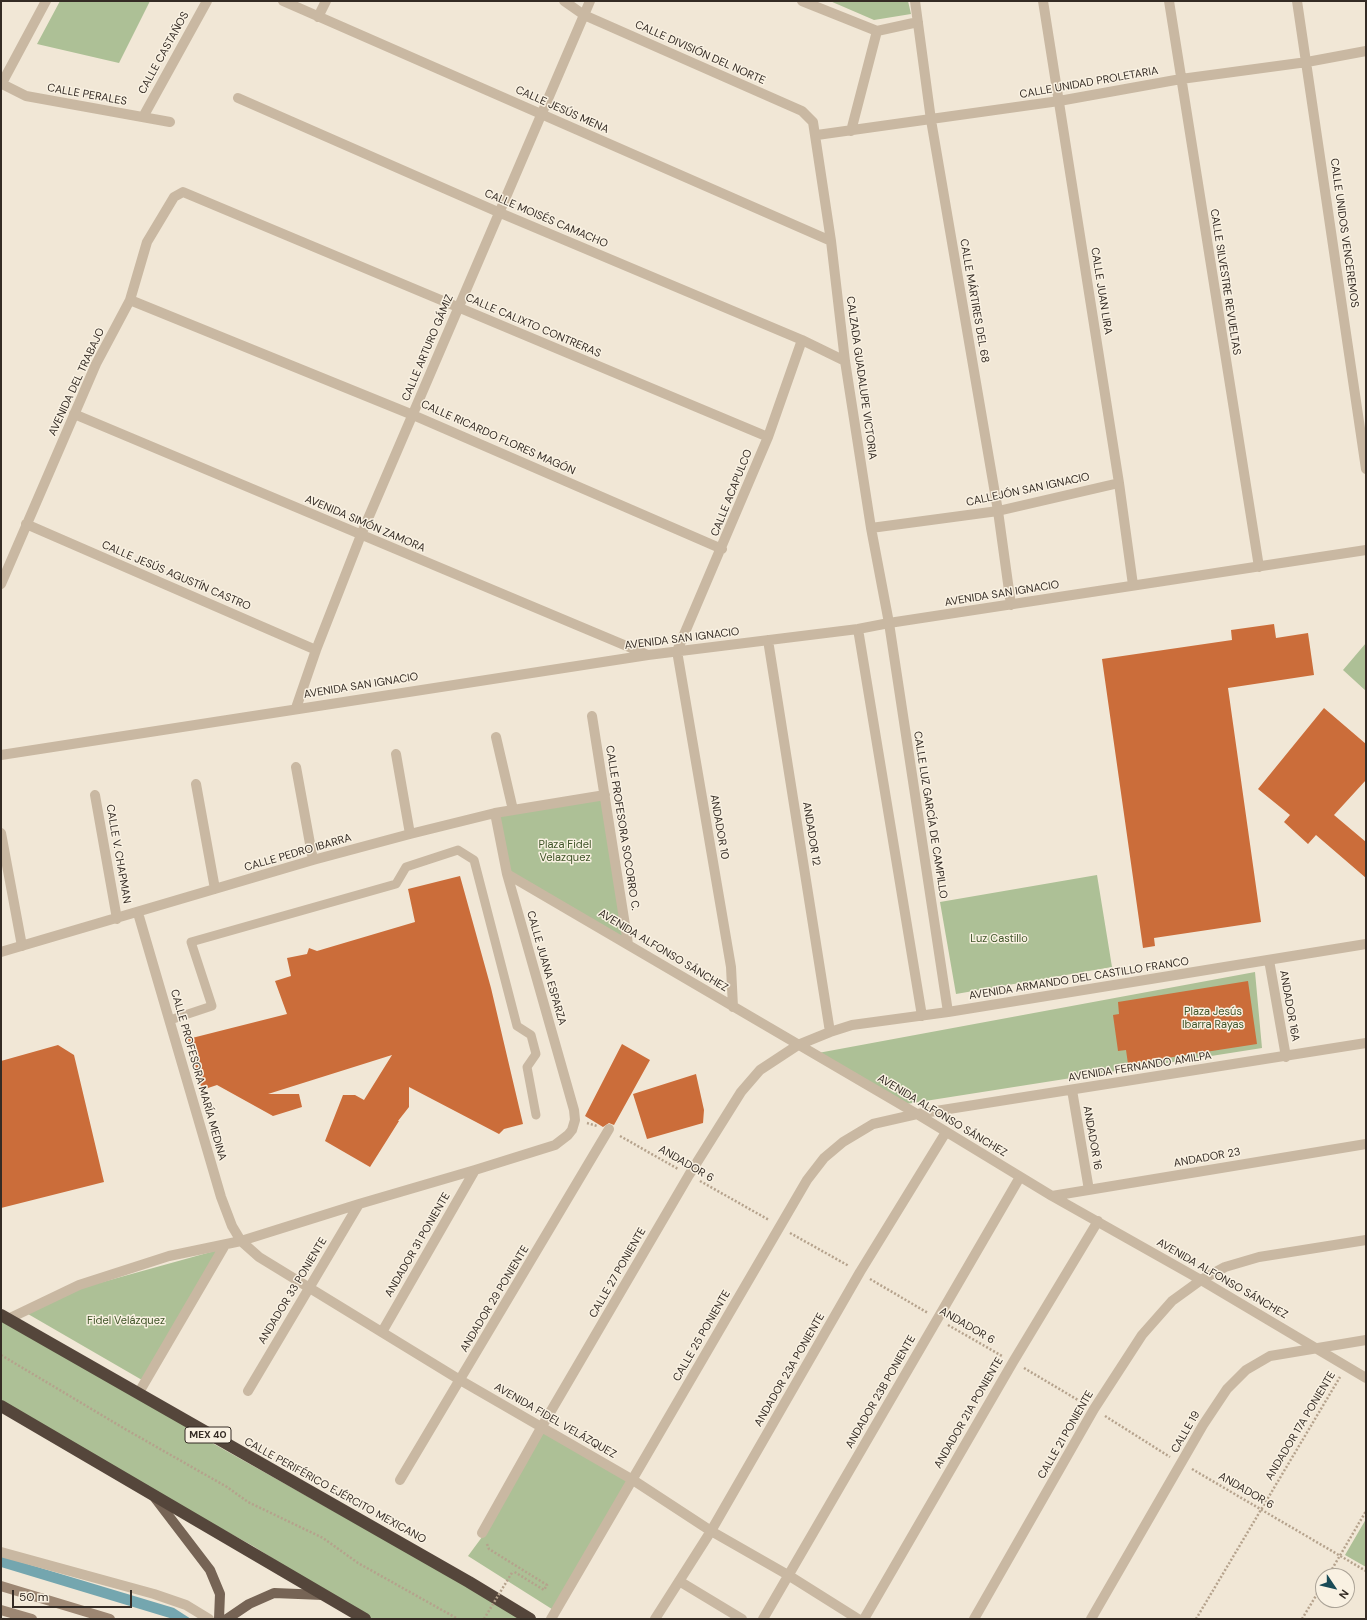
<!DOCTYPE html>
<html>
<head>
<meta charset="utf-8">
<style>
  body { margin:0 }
  #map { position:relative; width:1367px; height:1620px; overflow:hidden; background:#f1e7d6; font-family:"DM Sans",sans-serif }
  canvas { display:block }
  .frame { position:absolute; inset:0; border:2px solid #342b24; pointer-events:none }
  .north { position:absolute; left:1315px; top:1568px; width:40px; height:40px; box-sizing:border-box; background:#f9f1e2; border:1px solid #aaa296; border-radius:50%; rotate:125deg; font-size:11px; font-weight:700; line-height:16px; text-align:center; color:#342b24 }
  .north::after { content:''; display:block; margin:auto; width:14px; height:18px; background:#194b56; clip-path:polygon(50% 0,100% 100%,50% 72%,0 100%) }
  .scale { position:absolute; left:12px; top:1590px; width:120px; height:18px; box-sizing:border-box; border:2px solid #342b24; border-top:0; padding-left:5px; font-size:12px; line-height:14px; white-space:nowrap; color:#342b24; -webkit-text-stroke:3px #f9f1e2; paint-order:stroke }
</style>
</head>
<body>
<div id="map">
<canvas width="1367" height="1620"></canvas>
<div class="frame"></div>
<div class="north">N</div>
<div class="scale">50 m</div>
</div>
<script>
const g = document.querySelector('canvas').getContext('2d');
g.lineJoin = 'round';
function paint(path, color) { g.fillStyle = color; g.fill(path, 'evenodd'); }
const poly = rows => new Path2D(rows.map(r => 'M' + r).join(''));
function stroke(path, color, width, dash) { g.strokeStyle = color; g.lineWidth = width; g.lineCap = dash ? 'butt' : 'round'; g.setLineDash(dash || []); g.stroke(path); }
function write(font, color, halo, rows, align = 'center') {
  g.font = font + ' "DM Sans",sans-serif'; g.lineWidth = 3; g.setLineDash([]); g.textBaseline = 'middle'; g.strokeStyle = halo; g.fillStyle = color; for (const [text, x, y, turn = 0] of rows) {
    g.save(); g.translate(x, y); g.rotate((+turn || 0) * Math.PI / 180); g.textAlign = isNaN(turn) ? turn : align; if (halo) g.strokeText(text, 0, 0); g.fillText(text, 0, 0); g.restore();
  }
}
const green = poly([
  [60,1,150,1,119,63,37,44],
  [830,1,908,1,911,14,874,20],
  [1366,643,1366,691,1343,670],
  [605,795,628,944,507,874,495,813],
  [1097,875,1112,967,956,994,940,902],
  [1255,972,1262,1048,906,1104,818,1053],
  [218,1250,142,1380,28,1314,81,1288],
  [1,1318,141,1399,214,1444,526,1619,372,1619,337,1599,253,1546,113,1469,1,1403],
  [542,1430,630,1480,555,1611,468,1556,485,1533],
  [1366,1519,1366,1567,1345,1555]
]);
const water = poly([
  [1,1556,174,1608,191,1619,173,1619,1,1567]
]);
const building = poly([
  [1274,624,1276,638,1308,633,1314,675,1228,688,1261,922,1154,938,1155,946,1143,948,1102,659,1232,640,1231,630],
  [1324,708,1366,744,1366,780,1334,815,1366,842,1366,878,1316,835,1308,844,1284,822,1290,815,1258,789],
  [460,876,491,988,523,1124,504,1129,499,1134,409,1087,409,1107,398,1121,399,1121,370,1167,325,1141,343,1095,355,1095,364,1100,392,1055,268,1094,299,1094,302,1107,273,1116,217,1085,202,1090,188,1039,287,1014,275,981,291,976,287,958,307,954,309,948,317,951,415,922,408,889],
  [1248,981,1257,1044,1128,1064,1126,1050,1118,1051,1113,1015,1119,1014,1118,1002],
  [622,1044,650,1060,614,1125,609,1123,603,1127,585,1116],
  [58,1045,74,1055,104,1182,1,1208,1,1061],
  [696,1074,704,1110,703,1123,647,1139,633,1094]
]);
const path = poly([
  [587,1123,597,1126],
  [620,1136,678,1169],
  [700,1181,769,1220],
  [790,1233,849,1266],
  [870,1279,928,1313],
  [948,1325,1002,1356],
  [1,1355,125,1429,227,1487,248,1502,323,1538,358,1563,458,1619],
  [1024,1368,1083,1403],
  [1105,1416,1170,1457],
  [1192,1469,1366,1571],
  [487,1544,489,1549,547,1585,544,1590,513,1571],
  [1328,1576,1366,1511],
  [1196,1619,1340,1377],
  [1302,1619,1323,1584]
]);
const lane = poly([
  [170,1020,212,1006,191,942,396,884,406,867,458,850,474,860,517,1026,531,1035,536,1054,527,1067,536,1115]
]);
const street = poly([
  [283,1,831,241],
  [564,1,584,15,802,111,813,122,831,241,845,361,871,528,889,623,948,1012],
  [802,1,877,31,918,22],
  [915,1,931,120,998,511,1011,605],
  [1043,1,1119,483,1133,585],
  [1169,1,1259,567],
  [1297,1,1366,469],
  [318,17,326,1],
  [2,84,26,96,170,122],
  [1,85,46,1],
  [238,98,498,212,802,340,845,361],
  [143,117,207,1],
  [851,131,877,31],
  [817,135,1059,101,1181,79,1307,62,1366,51],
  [130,300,413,415,722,549],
  [74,414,648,655],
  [26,524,316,650],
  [871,528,998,511,1119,483],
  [1,584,96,364,130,300,147,242,174,197,183,192,768,437],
  [858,629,922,1016],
  [768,640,830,1032],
  [677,651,731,967,733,1007],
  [677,651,768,437,802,340],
  [296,708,316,650,361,535,590,1],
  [592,716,628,944],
  [496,737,513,810],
  [396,754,410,834],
  [1,755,648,655,858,629,889,623,1366,550],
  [296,767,313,860],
  [196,784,215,889],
  [95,795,117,919],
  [1,833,22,946],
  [507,874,917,1114,1052,1196,1201,1280,1366,1378],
  [138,913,221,1197,232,1226,241,1241,259,1257,460,1380,633,1480,711,1531,788,1575,858,1619],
  [1,952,313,860,410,834,495,813,605,795],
  [1269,960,1286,1057],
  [1072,1090,1089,1190],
  [1052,1196,1366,1144],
  [8,1319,79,1285,169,1256,241,1241,359,1204,475,1170,555,1145,568,1135,572,1130,575,1120,574,1110,507,874,495,813],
  [382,1332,475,1170],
  [248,1391,359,1204],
  [138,1394,225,1245],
  [400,1480,609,1129],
  [482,1533,541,1428,689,1175,741,1092,760,1070,798,1045,830,1032,852,1025,948,1012,1366,944],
  [1,1552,154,1594,186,1605,209,1619],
  [679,1581,742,1619],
  [551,1619,807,1180,824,1158,843,1142,873,1124,917,1114,1366,1043],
  [655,1619,711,1531,860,1272,946,1132],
  [763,1619,1020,1177],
  [864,1619,1013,1362,1098,1221],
  [974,1619,1094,1409,1142,1335,1172,1301,1201,1280,1225,1267,1259,1257,1366,1240],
  [1091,1619,1203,1425,1227,1389,1246,1370,1270,1356,1366,1340]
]);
const secondary = poly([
  [1,1586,110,1619],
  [1,1610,32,1619]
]);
const primary = poly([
  [155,1498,210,1570,220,1594,219,1619],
  [227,1619,249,1604,274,1593,323,1595]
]);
const highway = poly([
  [1,1315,469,1582,530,1619],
  [1,1406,365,1619]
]);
const pathBridge = poly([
  [484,1619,513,1571]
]);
const shields = [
  [208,1435,46]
];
const shieldNames = [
  ["MEX 40",208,1435]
];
const streetNames = [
  ["CALLE CASTAÑOS",164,53,-61],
  ["CALLE DIVISIÓN DEL NORTE",700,53,24],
  ["CALLE UNIDAD PROLETARIA",1089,83,-10],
  ["CALLE PERALES",87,95,10],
  ["CALLE JESÚS MENA",562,110,24],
  ["CALLE MOISÉS CAMACHO",546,219,23],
  ["CALLE UNIDOS VENCEREMOS",1344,233,82],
  ["CALLE SILVESTRE REVUELTAS",1225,282,81],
  ["CALLE JUAN LIRA",1101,291,81],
  ["CALLE MÁRTIRES DEL 68",974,301,80],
  ["CALLE CALIXTO CONTRERAS",533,326,23],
  ["CALLE ARTURO GÁMIZ",428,348,-67],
  ["CALZADA GUADALUPE VICTORIA",861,378,82],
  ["AVENIDA DEL TRABAJO",77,382,-65],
  ["CALLE RICARDO FLORES MAGÓN",498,438,24],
  ["CALLEJÓN SAN IGNACIO",1028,490,-12],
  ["CALLE ACAPULCO",732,493,-68],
  ["AVENIDA SIMÓN ZAMORA",365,524,23],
  ["CALLE JESÚS AGUSTÍN CASTRO",176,576,23],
  ["AVENIDA SAN IGNACIO",1002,594,-9],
  ["AVENIDA SAN IGNACIO",682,639,-7],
  ["AVENIDA SAN IGNACIO",361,686,-9],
  ["CALLE LUZ GARCÍA DE CAMPILLO",930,815,81],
  ["ANDADOR 10",719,827,80],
  ["CALLE PROFESORA SOCORRO C.",622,828,81],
  ["ANDADOR 12",811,834,81],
  ["CALLE PEDRO IBARRA",298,853,-16],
  ["CALLE V. CHAPMAN",118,854,80],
  ["AVENIDA ALFONSO SÁNCHEZ",663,951,31],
  ["CALLE JUANA ESPARZA",546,968,74],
  ["AVENIDA ARMANDO DEL CASTILLO FRANCO",1079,979,-9],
  ["ANDADOR 16A",1289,1006,80],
  ["AVENIDA FERNANDO AMILPA",1140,1067,-9],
  ["CALLE PROFESORA MARÍA MEDINA",198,1075,74],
  ["AVENIDA ALFONSO SÁNCHEZ",942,1116,31],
  ["ANDADOR 16",1092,1138,80],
  ["ANDADOR 23",1207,1158,-10],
  ["ANDADOR 6",686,1164,30],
  ["ANDADOR 31 PONIENTE",418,1245,-60],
  ["CALLE 27 PONIENTE",618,1273,-60],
  ["AVENIDA ALFONSO SÁNCHEZ",1222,1279,30],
  ["ANDADOR 33 PONIENTE",293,1291,-59],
  ["ANDADOR 29 PONIENTE",495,1299,-59],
  ["ANDADOR 6",967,1326,30],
  ["CALLE 25 PONIENTE",702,1336,-60],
  ["ANDADOR 23A PONIENTE",790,1370,-60],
  ["ANDADOR 23B PONIENTE",881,1392,-60],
  ["ANDADOR 21A PONIENTE",969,1413,-60],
  ["AVENIDA FIDEL VELÁZQUEZ",555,1421,30],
  ["ANDADOR 17A PONIENTE",1301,1426,-59],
  ["CALLE 19",1186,1432,-60],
  ["CALLE 21 PONIENTE",1066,1435,-60],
  ["CALLE PERIFÉRICO EJÉRCITO MEXICANO",335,1491,29],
  ["ANDADOR 6",1246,1491,30]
];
const parkNames = [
  ["Plaza Fidel",565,845],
  ["Velazquez",565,858],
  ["Luz Castillo",999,939],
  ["Plaza Jesús",1213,1012],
  ["Ibarra Rayas",1213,1025],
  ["Fidel Velázquez",126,1321]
];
paint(green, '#adc096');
paint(water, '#74a6af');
paint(building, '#cb6d3a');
stroke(path, '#b5a28c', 2.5, [2, 2]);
stroke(lane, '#c9b8a2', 9);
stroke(street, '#c9b8a2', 10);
stroke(secondary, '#9d8773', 10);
stroke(primary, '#766455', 10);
stroke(highway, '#55463b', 12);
stroke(pathBridge, '#b5a28c', 2.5, [2, 2]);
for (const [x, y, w] of shields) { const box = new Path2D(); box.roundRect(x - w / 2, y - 8, w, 16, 3); g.fillStyle = '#f9f1e2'; g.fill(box); stroke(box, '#342b24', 1); }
write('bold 10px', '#342b24', null, shieldNames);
write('11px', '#342b24', '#f9f1e2', streetNames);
write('11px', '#3e5327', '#f9f1e2', parkNames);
</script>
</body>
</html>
